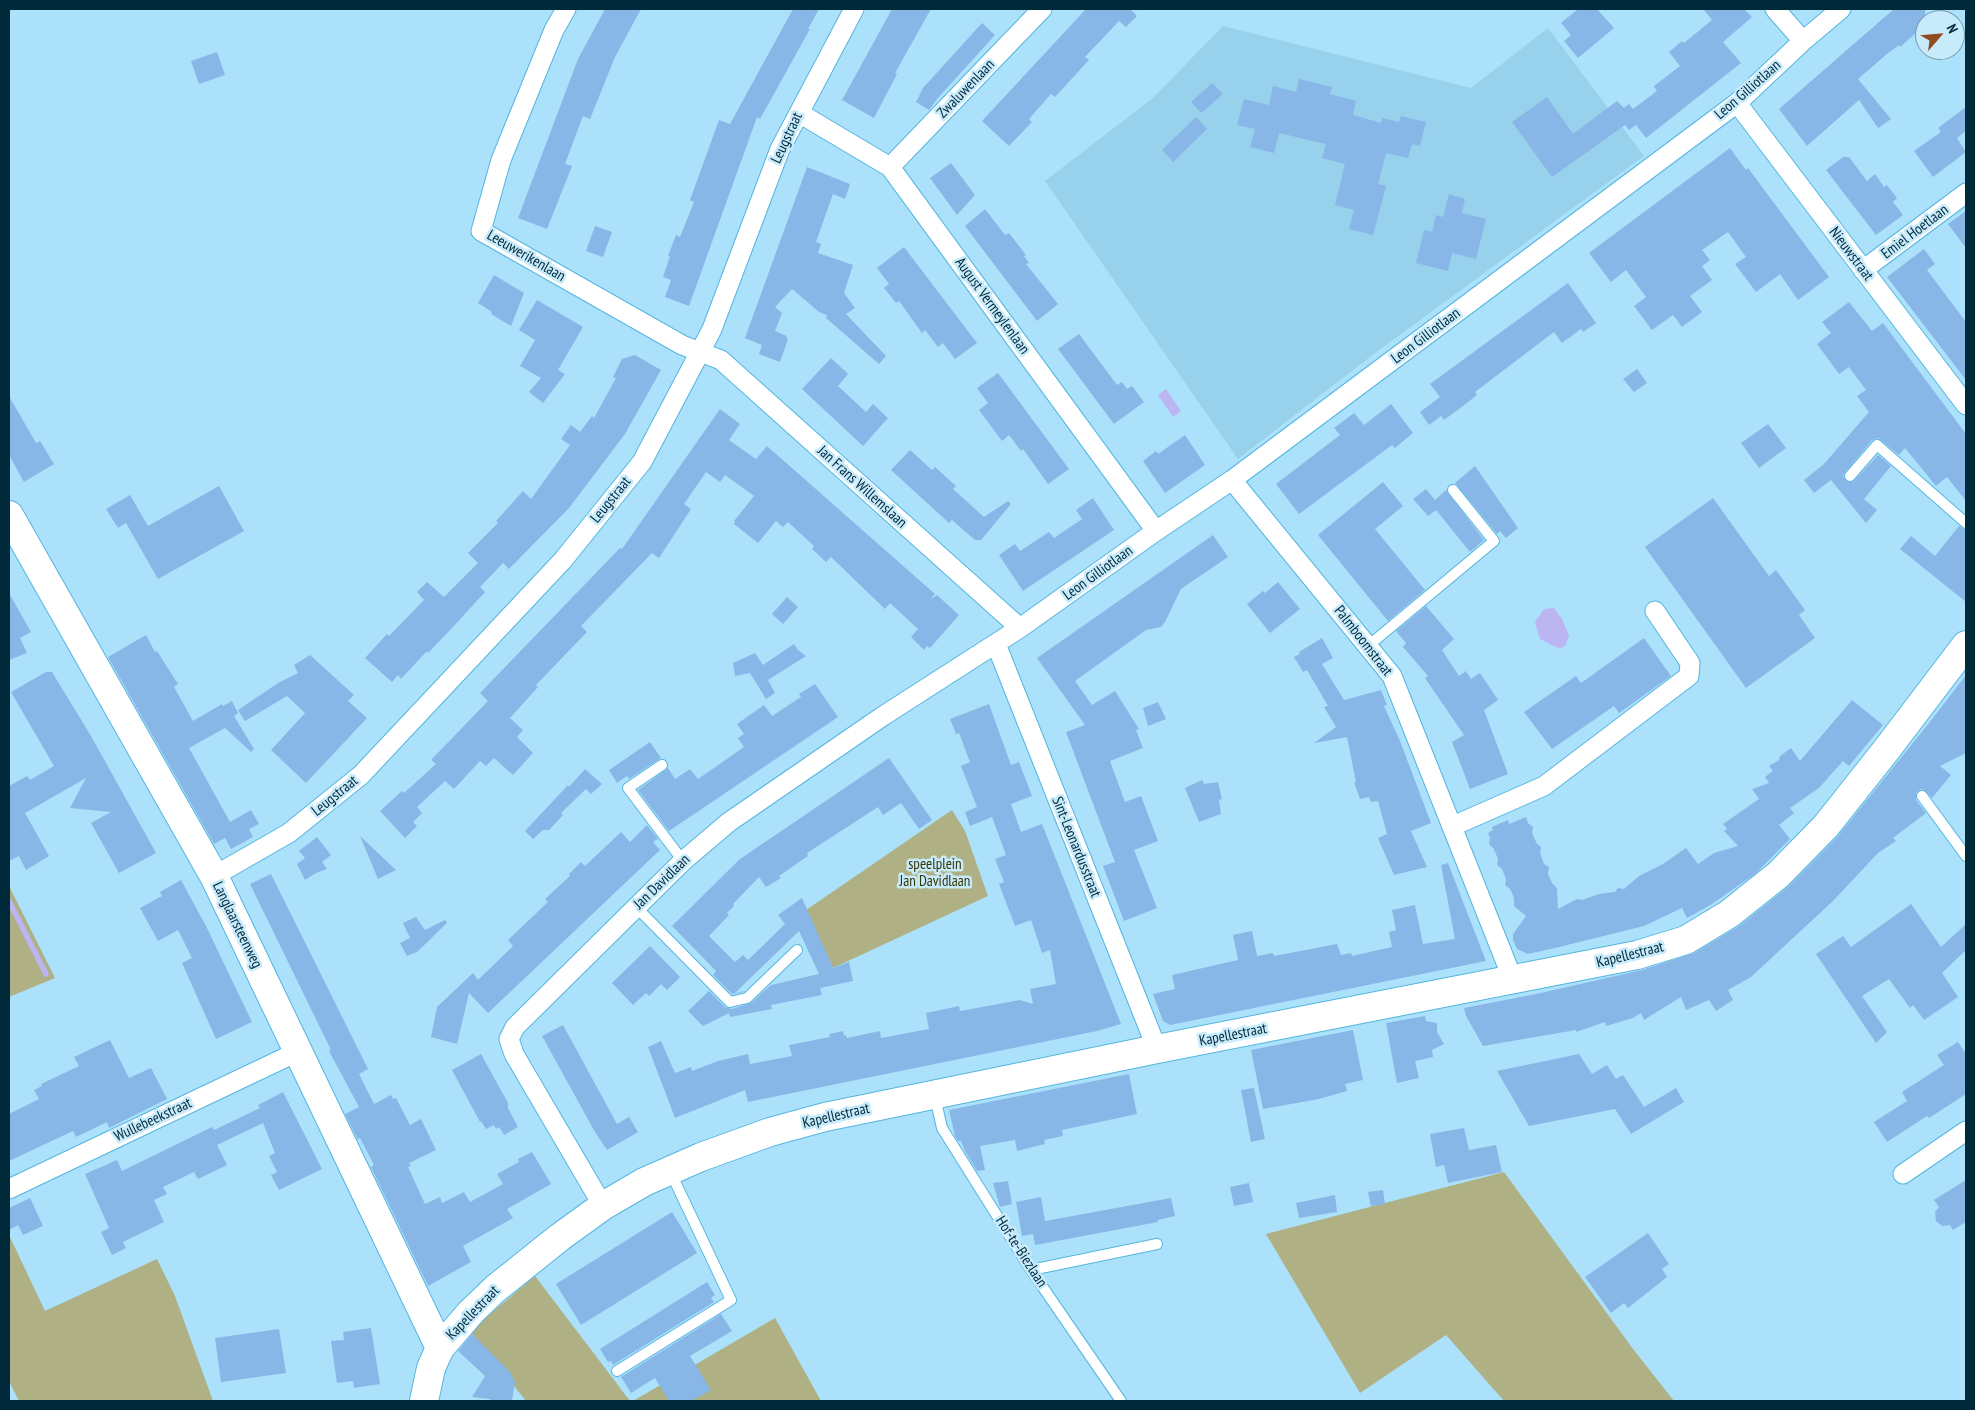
<!DOCTYPE html>
<html>
<head>
<meta charset="utf-8">
<style>
  body { margin:0 }
  #map { position:relative; width:1975px; height:1410px; overflow:hidden; background:#abe1fb; font-family:"PT Sans Narrow",sans-serif }
  canvas { display:block }
  .frame { position:absolute; inset:0; border:10px solid #002939; pointer-events:none }
  .north { position:absolute; left:1915px; top:10px; width:50px; height:50px; box-sizing:border-box; background:#c8ebfc; border:1px solid #789dae; border-radius:50%; rotate:63deg; font-size:14px; font-weight:700; line-height:20px; text-align:center; color:#002939 }
  .north::after { content:''; display:block; margin:auto; width:18px; height:22px; background:#904b21; clip-path:polygon(50% 0,100% 100%,50% 72%,0 100%) }
</style>
</head>
<body>
<div id="map">
<canvas width="1975" height="1410"></canvas>
<div class="frame"></div>
<div class="north">N</div>
</div>
<script>
const g = document.querySelector('canvas').getContext('2d');
g.lineJoin = 'round';
function paint(path, color) { g.fillStyle = color; g.fill(path, 'evenodd'); }
const poly = rows => new Path2D(rows.map(r => 'M' + r).join(''));
function stroke(path, color, width, dash) { g.strokeStyle = color; g.lineWidth = width; g.lineCap = dash ? 'butt' : 'round'; g.setLineDash(dash || []); g.stroke(path); }
function write(font, color, halo, rows, align = 'center') {
  g.font = font + ' "PT Sans Narrow",sans-serif'; g.lineWidth = 5; g.setLineDash([]); g.textBaseline = 'middle'; g.strokeStyle = halo; g.fillStyle = color; for (const [text, x, y, turn = 0] of rows) {
    g.save(); g.translate(x, y); g.rotate((+turn || 0) * Math.PI / 180); g.textAlign = isNaN(turn) ? turn : align; if (halo) g.strokeText(text, 0, 0); g.fillText(text, 0, 0); g.restore();
  }
}
const built = poly([
  [1223,26,1471,88,1548,28,1644,156,1375,353,1238,459,1045,181,1153,98]
]);
const green = poly([
  [952,810,965,831,988,896,833,968,806,910],
  [9,886,55,978,9,997],
  [1504,1172,1633,1349,1674,1401,1504,1401,1446,1335,1360,1393,1266,1234],
  [9,1235,45,1311,157,1259,175,1296,213,1401,19,1401,9,1381],
  [535,1276,630,1401,526,1401,470,1331],
  [775,1318,821,1401,633,1401]
]);
const water = poly([
  [1166,389,1181,411,1173,417,1158,395],
  [1554,608,1562,619,1569,636,1565,646,1560,649,1540,639,1535,622,1544,609]
]);
const stream = poly([
  [9,901,46,974]
]);
const building = poly([
  [605,9,641,9,615,57,590,119,583,116,565,164,572,166,547,229,518,218,578,59],
  [793,9,819,9,808,29,810,29,760,119,757,117,689,306,665,297,671,280,663,277,670,256,668,256,676,235,680,237,694,202,690,200,719,120,730,124],
  [892,9,931,9,895,73,897,74,874,118,842,100],
  [1086,9,1130,9,1137,16,1126,27,1119,21,1085,57,1089,60,1055,97,1051,94,1029,119,1032,122,1009,146,982,121],
  [1578,9,1597,9,1614,28,1578,58,1564,41,1571,35,1561,23],
  [1703,9,1744,9,1752,17,1723,42,1741,63,1646,138,1636,125,1629,130,1625,125,1552,177,1512,122,1547,97,1573,134,1617,101,1624,108,1629,104,1633,109,1657,91,1654,86,1680,66,1669,52,1682,41,1684,43,1712,20],
  [1894,9,1925,9,1925,25,1900,47,1899,45,1887,54,1858,79,1891,119,1878,128,1859,100,1807,146,1779,109],
  [982,23,995,35,937,99,929,110,916,102,923,88],
  [217,52,225,75,199,84,191,61],
  [1299,79,1332,87,1330,94,1356,101,1353,115,1381,123,1382,118,1399,122,1401,116,1426,122,1420,146,1412,144,1408,158,1386,153,1378,184,1386,186,1373,235,1349,229,1354,210,1335,205,1345,164,1322,158,1326,144,1279,133,1274,153,1250,147,1255,129,1237,125,1244,99,1269,105,1273,86,1296,92],
  [1212,83,1223,94,1201,113,1191,102],
  [1966,107,1966,131,1957,138,1966,152,1933,177,1914,151,1941,132,1938,128],
  [1196,117,1207,129,1173,162,1162,150],
  [1730,148,1746,170,1748,168,1829,277,1798,300,1780,274,1756,292,1735,264,1746,257,1728,232,1702,250,1710,260,1702,266,1712,280,1690,296,1702,312,1682,327,1673,315,1652,330,1634,306,1646,297,1626,270,1611,282,1589,253],
  [1843,157,1849,157,1867,181,1875,174,1884,187,1887,185,1897,198,1893,202,1903,215,1876,235,1826,170],
  [951,163,975,195,957,215,930,178],
  [807,167,850,184,845,199,833,194,816,242,821,244,818,253,853,265,844,293,855,308,846,314,886,356,879,364,826,318,827,315,819,312,792,289,775,307,782,313,775,331,787,336,786,338,788,339,780,362,759,354,762,345,745,338],
  [1449,194,1465,199,1462,213,1486,219,1476,259,1452,253,1448,271,1416,263,1424,230,1432,232,1436,215,1443,217],
  [985,209,1005,235,1009,233,1026,255,1024,256,1029,263,1026,264,1058,304,1037,321,965,226],
  [1966,211,1966,248,1948,224],
  [595,226,612,232,603,257,586,251],
  [904,247,977,343,955,359,943,343,938,347,925,330,922,333,899,301,896,303,884,288,889,284,877,268],
  [1924,249,1935,264,1927,270,1966,322,1966,380,1887,277],
  [494,275,524,293,511,326,491,314,492,312,478,303],
  [1568,283,1596,323,1583,332,1581,329,1562,343,1554,332,1475,392,1477,395,1463,406,1444,420,1441,416,1429,425,1420,412,1440,397,1430,384],
  [537,300,583,327,558,370,565,374,543,403,529,392,541,378,520,366,535,340,519,330],
  [1849,302,1872,331,1883,323,1966,434,1966,501,1947,477,1936,486,1905,448,1899,455,1878,438,1872,440,1843,475,1846,481,1853,482,1878,455,1891,466,1864,499,1877,510,1866,523,1831,480,1814,493,1804,480,1824,464,1869,412,1857,396,1866,390,1849,367,1839,374,1817,344,1831,333,1822,322],
  [1079,334,1117,385,1122,382,1127,389,1132,386,1144,402,1114,424,1058,349],
  [635,355,661,370,625,434,569,508,509,569,503,563,480,587,485,592,452,628,428,653,427,651,401,679,398,675,392,682,365,658,387,634,389,636,424,600,417,592,427,582,444,597,478,563,468,553,498,523,496,521,523,491,531,499,570,445,561,439,571,425,580,432,592,416,594,418,616,378,613,377,622,359],
  [831,358,848,374,838,386,866,412,873,404,888,418,863,446,802,389],
  [1637,369,1647,383,1634,392,1623,379],
  [998,373,1069,469,1048,484,1023,449,1021,451,1009,435,1002,441,979,410,988,403,977,388],
  [9,396,36,443,40,441,54,464,24,482,9,455],
  [1391,404,1413,433,1395,448,1392,445,1299,514,1276,484,1340,435,1334,428,1354,413,1364,425],
  [720,409,740,424,729,440,756,459,767,446,935,594,930,600,937,595,959,615,930,648,927,646,924,650,911,637,918,629,890,603,885,609,831,557,826,562,812,549,814,546,788,522,783,527,776,521,758,543,734,524,735,522,734,521,754,496,725,475,720,482,706,472,684,504,691,509,659,558,652,553,581,626,587,632,536,685,538,687,510,718,523,730,517,737,533,753,513,775,494,758,486,766,480,761,454,789,445,781,417,807,422,813,413,822,417,826,405,838,380,811,402,791,404,793,436,764,431,760,488,701,480,693,620,548,622,549],
  [1768,424,1786,448,1759,468,1741,443],
  [1185,435,1205,465,1165,493,1143,461,1156,451,1158,454],
  [910,450,932,470,935,467,956,486,953,489,984,517,1008,501,1011,504,981,540,975,540,952,520,949,523,891,470],
  [1475,466,1518,528,1506,538,1500,531,1497,534,1455,483],
  [1383,482,1403,506,1375,529,1425,590,1388,621,1318,535],
  [219,486,244,531,158,579,126,523,118,528,106,509,130,495,148,526],
  [1426,489,1435,500,1446,490,1484,540,1470,552,1436,510,1428,516,1413,499],
  [1093,498,1114,530,1023,591,999,555,1015,544,1020,551,1049,532,1054,538,1082,519,1076,510],
  [1713,498,1769,576,1776,570,1805,610,1799,615,1815,638,1746,688,1645,547],
  [1959,526,1966,530,1966,602,1900,549,1911,536,1935,556],
  [1213,535,1228,557,1181,589,1165,622,1161,627,1146,630,1075,681,1092,705,1115,691,1139,729,1136,730,1143,748,1110,761,1125,802,1141,796,1158,841,1134,850,1157,908,1124,921,1103,866,1115,862,1066,732,1085,725,1037,658],
  [1278,582,1300,609,1270,633,1247,604,1263,591,1265,593],
  [9,593,31,632,20,638,27,653,9,660],
  [787,597,798,607,783,624,772,614],
  [1426,606,1454,639,1442,650,1459,676,1466,671,1471,679,1480,673,1498,700,1484,710,1508,774,1470,789,1452,742,1464,735,1425,678,1428,676,1403,647,1406,643,1396,631],
  [146,635,155,652,157,651,178,684,174,687,193,721,222,704,223,706,232,701,238,713,234,716,254,749,251,752,225,728,189,748,230,822,251,810,259,824,249,829,253,837,231,849,225,838,214,844,108,657],
  [1322,638,1333,658,1322,664,1344,700,1381,690,1387,705,1384,706,1400,741,1431,823,1411,831,1427,867,1394,875,1378,838,1387,834,1378,801,1371,802,1369,797,1360,799,1354,782,1356,782,1347,737,1314,743,1336,727,1324,707,1328,706,1307,670,1303,672,1294,657,1300,654,1299,652],
  [1644,638,1671,676,1619,713,1614,706,1552,749,1524,712,1576,676,1581,683],
  [794,644,798,650,806,656,768,680,775,693,766,699,750,673,735,676,733,663,755,653,763,665],
  [310,655,354,695,348,701,367,718,306,783,271,750,305,713,287,696,245,721,238,710,278,683,298,673,294,665],
  [46,672,52,672,91,736,156,853,119,873,91,823,111,812,70,808,86,778,25,813,49,856,26,870,19,856,9,861,9,786,27,776,30,780,54,766,11,692],
  [1966,675,1966,753,1940,766,1951,775,1932,798,1924,790,1921,789,1916,793,1916,800,1926,813,1893,838,1896,841,1878,853,1833,901,1751,977,1728,990,1733,1000,1716,1011,1709,1000,1686,1010,1681,997,1644,1020,1641,1013,1633,1018,1606,1026,1605,1022,1576,1032,1576,1030,1483,1046,1466,1016,1464,1008,1536,994,1642,970,1694,953,1739,926,1789,886,1837,837,1933,718],
  [815,684,838,717,669,831,638,790,668,768,675,779,690,769,698,779,744,747,738,738,744,734,737,724,764,705,772,716,801,697,799,694],
  [1852,700,1883,725,1849,766,1843,761,1819,788,1790,808,1794,813,1779,825,1790,839,1755,874,1712,904,1687,918,1682,908,1644,926,1555,948,1528,954,1517,949,1513,940,1513,934,1526,916,1514,906,1514,898,1510,889,1505,885,1506,879,1502,869,1497,865,1498,859,1494,849,1489,844,1490,838,1488,833,1493,830,1492,827,1508,820,1509,824,1526,817,1528,823,1533,827,1532,833,1537,844,1541,847,1540,853,1544,864,1549,867,1548,874,1552,883,1557,888,1558,909,1577,899,1582,900,1599,894,1615,892,1618,888,1624,889,1639,876,1663,864,1686,848,1698,864,1714,853,1738,846,1724,831,1727,829,1723,824,1759,799,1752,789,1769,783,1765,777,1773,771,1769,766,1779,760,1780,756,1791,748,1800,761],
  [1158,702,1166,719,1148,726,1143,708],
  [989,704,1011,765,1019,762,1032,796,1011,804,1021,832,1042,824,1121,1024,1097,1031,748,1102,745,1090,675,1118,648,1047,661,1041,675,1073,691,1067,692,1071,718,1061,748,1054,750,1064,792,1056,789,1045,830,1037,829,1034,843,1031,844,1036,846,1035,847,1038,880,1031,881,1038,929,1029,926,1013,959,1006,960,1011,1020,1000,1033,1004,1030,989,1056,984,1050,950,1042,953,1031,920,1015,926,999,884,1004,882,995,859,1006,855,992,817,970,826,965,812,977,807,961,766,970,762,959,733,956,734,950,719],
  [650,742,661,758,629,779,627,776,617,783,609,770],
  [889,758,932,820,919,829,901,803,883,815,878,807,807,853,808,856,779,876,781,878,766,887,759,877,733,904,734,906,727,913,729,915,709,936,735,962,743,955,748,960,785,924,778,915,802,898,833,968,849,962,853,981,820,988,822,995,771,1005,772,1009,730,1017,729,1013,703,1026,688,1011,709,991,725,1007,732,1009,751,1003,771,985,819,974,799,931,735,993,745,991,744,992,732,994,713,975,716,971,672,926,740,859],
  [585,769,602,784,591,794,586,789,561,813,563,815,549,830,543,830,533,839,525,831,568,785,569,787],
  [1202,780,1204,784,1218,782,1222,799,1219,800,1221,814,1199,822,1185,788],
  [647,825,658,839,653,842,660,850,488,1013,469,993,457,1044,431,1037,437,1007,473,973,478,980,513,946,508,940,548,902,545,899,570,876,569,874,581,862,585,866,621,832,630,842],
  [360,836,396,870,378,879],
  [317,837,331,855,322,862,327,869,316,873,305,880,297,864,305,858,299,851],
  [1448,863,1486,961,1170,1025,1163,1021,1153,994,1175,989,1172,975,1238,960,1233,935,1252,931,1257,956,1273,953,1274,956,1337,944,1341,955,1351,953,1352,956,1392,947,1389,932,1396,930,1392,910,1415,905,1423,944,1455,939,1441,865],
  [271,874,368,1069,359,1074,374,1104,391,1095,393,1099,396,1098,410,1125,421,1119,436,1150,409,1163,411,1166,408,1167,425,1204,440,1197,442,1203,464,1192,470,1202,503,1184,497,1174,519,1162,518,1159,532,1152,551,1184,507,1209,513,1218,463,1246,471,1262,428,1286,371,1167,374,1165,360,1138,358,1140,345,1114,359,1107,329,1051,331,1050,250,884],
  [181,880,206,926,252,1022,216,1039,182,963,192,958,178,930,158,941,140,908,162,896,160,892],
  [1911,904,1941,947,1966,924,1966,950,1942,973,1958,997,1924,1020,1913,1005,1910,1008,1889,979,1862,996,1887,1032,1876,1043,1816,954,1843,936,1851,947],
  [416,917,425,930,445,920,447,923,417,952,407,956,400,943,410,938,403,923],
  [650,946,680,977,667,990,661,984,649,996,646,993,633,1005,612,983],
  [1425,1016,1426,1021,1437,1023,1437,1032,1444,1044,1432,1050,1433,1057,1415,1061,1419,1078,1397,1083,1386,1023],
  [563,1025,617,1124,629,1117,638,1132,607,1150,595,1132,542,1036],
  [1353,1030,1363,1080,1345,1084,1347,1091,1319,1099,1263,1109,1251,1050],
  [110,1040,129,1078,151,1068,167,1099,109,1128,107,1122,76,1137,73,1131,9,1161,9,1114,39,1099,34,1090,42,1086,41,1084,79,1066,74,1057],
  [1958,1042,1966,1054,1966,1094,1929,1118,1927,1116,1887,1142,1874,1122,1907,1101,1902,1092,1944,1065,1937,1055],
  [481,1054,508,1103,508,1108,518,1127,504,1135,499,1127,496,1129,494,1125,486,1129,481,1121,480,1122,452,1070],
  [1579,1054,1592,1074,1607,1065,1616,1079,1623,1075,1644,1107,1676,1088,1684,1102,1631,1134,1615,1109,1529,1126,1497,1071],
  [1129,1074,1137,1114,1062,1130,1063,1136,1044,1140,1045,1144,1017,1151,1015,1140,980,1146,985,1170,977,1171,965,1151,961,1141,958,1141,955,1136,949,1110],
  [1254,1088,1265,1139,1251,1142,1241,1090],
  [283,1092,322,1169,279,1190,271,1175,277,1172,269,1156,275,1153,263,1123,217,1145,227,1165,198,1179,194,1172,163,1187,167,1194,154,1200,164,1222,123,1242,126,1248,112,1255,101,1232,109,1228,85,1174,117,1160,122,1171,212,1127,214,1130,260,1108,258,1105],
  [1464,1128,1469,1150,1496,1145,1502,1172,1448,1183,1444,1165,1436,1167,1430,1134],
  [1966,1180,1966,1222,1953,1230,1950,1225,1942,1226,1936,1221,1935,1212,1939,1207,1934,1200],
  [1008,1181,1012,1204,1000,1207,993,1183],
  [1249,1183,1253,1202,1234,1206,1230,1187],
  [1383,1190,1385,1204,1371,1206,1368,1192],
  [1335,1195,1337,1212,1299,1218,1296,1203],
  [1041,1197,1045,1221,1171,1198,1175,1216,1158,1220,1158,1222,1035,1245,1033,1234,1022,1236,1016,1202],
  [30,1198,43,1226,23,1235,18,1225,9,1230,9,1208],
  [672,1212,697,1253,581,1325,556,1284],
  [1648,1233,1669,1264,1662,1269,1667,1277,1628,1308,1624,1303,1611,1313,1585,1277],
  [707,1282,715,1295,711,1298,714,1302,613,1365,611,1361,608,1362,600,1349],
  [721,1314,732,1331,690,1356,711,1390,691,1401,669,1401,655,1378,631,1393,621,1377],
  [371,1328,380,1384,354,1388,353,1381,337,1383,331,1341,344,1340,343,1332],
  [279,1329,286,1373,221,1382,215,1338],
  [472,1334,509,1371,515,1381,512,1401,490,1401,490,1399,472,1397,485,1376,458,1351]
]);
const lane = poly([
  [1850,476,1877,445,1966,523],
  [1368,646,1494,541,1453,490],
  [662,765,628,788,683,861],
  [1922,796,1966,856],
  [636,907,730,1002,747,998,797,950],
  [935,1097,942,1128,1031,1270,1121,1401],
  [1031,1270,1157,1244],
  [617,1371,731,1300,670,1171]
]);
const street = poly([
  [566,9,554,30,501,160,481,231,682,345,721,360,1020,628],
  [1775,9,1803,41],
  [1737,103,1966,405],
  [799,113,890,167,1156,531],
  [890,167,1042,9],
  [1863,270,1966,193],
  [1232,480,1392,676,1513,980],
  [996,644,1157,1049],
  [1453,826,1544,786,1689,676,1690,663,1655,611],
  [214,876,289,833,361,775,563,560,642,462,712,329,780,149,854,9],
  [1903,1174,1966,1131],
  [9,1189,297,1052],
  [603,1206,514,1054,509,1039,515,1027,683,861,729,822,883,716,1020,628,1156,531,1232,480,1737,103,1803,41,1841,9]
]);
const secondary = poly([
  [9,515,214,876,440,1348],
  [424,1401,431,1368,440,1348,471,1312,495,1289,560,1237,603,1206,644,1182,701,1157,770,1132,825,1117,1157,1049,1637,955,1686,940,1729,914,1778,875,1826,826,1887,749,1966,645]
]);
const streetNames = [
  ["Zwaluwenlaan",966,89,-46],
  ["Leon Gilliotlaan",1748,90,-41],
  ["Leugstraat",787,138,-65],
  ["Emiel Hoetlaan",1915,232,-37],
  ["Nieuwstraat",1851,254,53],
  ["Leeuwerikenlaan",526,256,30],
  ["August Vermeylenlaan",992,306,54],
  ["Leon Gilliotlaan",1426,336,-37],
  ["Jan Frans Willemslaan",862,487,42],
  ["Leugstraat",611,500,-51],
  ["Leon Gilliotlaan",1098,573,-36],
  ["Palmboomstraat",1363,641,52],
  ["Leugstraat",335,796,-39],
  ["Sint-Leonardusstraat",1076,847,68],
  ["Jan Davidlaan",662,882,-44],
  ["Langlaarsteenweg",237,925,64],
  ["Kapellestraat",1630,955,-14],
  ["Kapellestraat",1233,1035,-11],
  ["Kapellestraat",836,1116,-13],
  ["Wullebeekstraat",153,1120,-25],
  ["Hof-te-Biezlaan",1021,1252,57],
  ["Kapellestraat",473,1313,-46]
];
const parkNames = [
  ["speelplein",935,865],
  ["Jan Davidlaan",935,882]
];
paint(built, '#97d1ec');
paint(green, '#afb084');
paint(water, '#bbb5f1');
stroke(stream, '#bbb5f1', 5.5);
paint(building, '#88b7e7');
stroke(lane, '#54b6df', 12);
stroke(street, '#54b6df', 21);
stroke(secondary, '#54b6df', 30);
stroke(lane, '#fff', 10);
stroke(street, '#fff', 19);
stroke(secondary, '#fff', 28);
write('15px', '#002939', '#c8ebfc', streetNames);
write('15px', '#373602', '#c8ebfc', parkNames);
</script>
</body>
</html>
